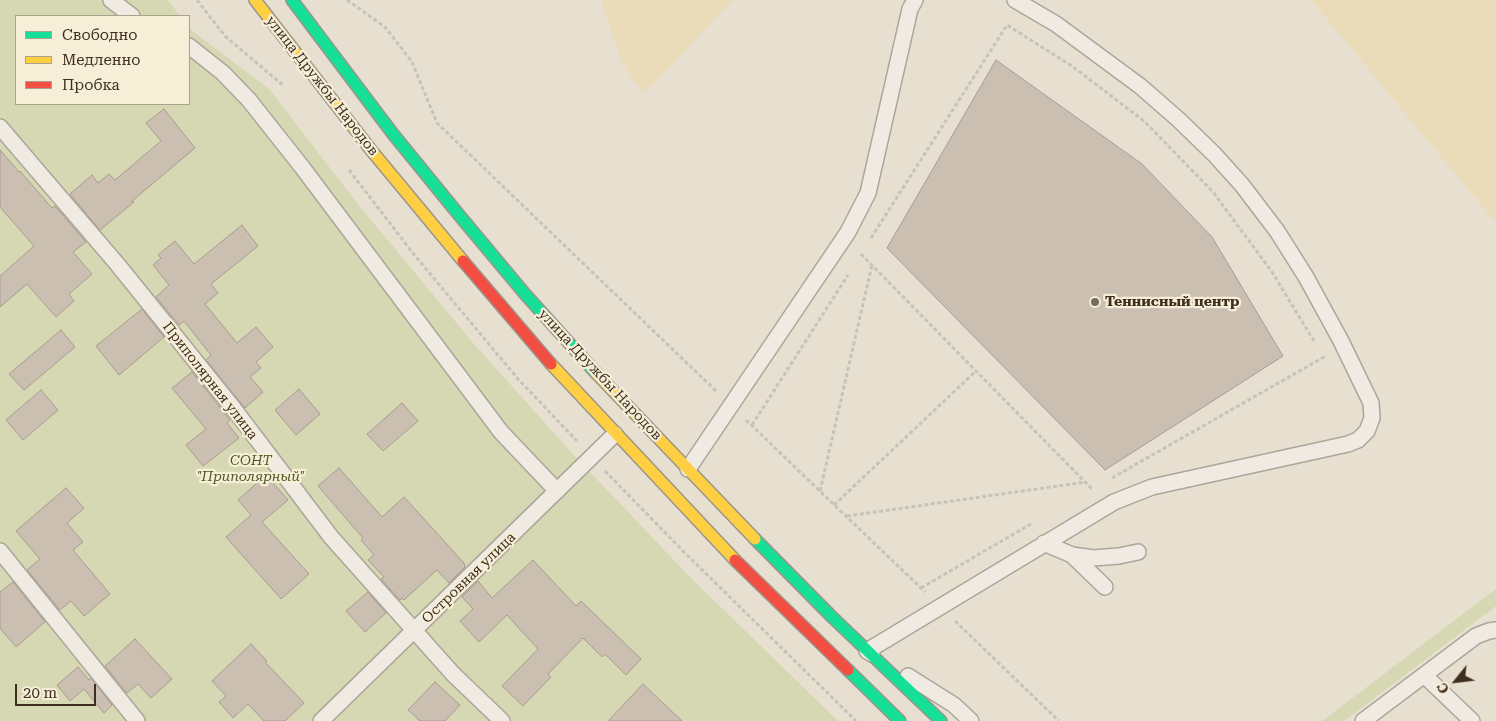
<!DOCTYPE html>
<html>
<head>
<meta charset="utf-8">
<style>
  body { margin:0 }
  #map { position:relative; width:1496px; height:721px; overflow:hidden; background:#e7e0d1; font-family:"Roboto Serif",serif }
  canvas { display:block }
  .legend { position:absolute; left:15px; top:15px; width:175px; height:90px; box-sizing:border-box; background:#f7eed8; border:1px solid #ada18e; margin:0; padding:6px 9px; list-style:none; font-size:15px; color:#3d2e20 }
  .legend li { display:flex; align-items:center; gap:10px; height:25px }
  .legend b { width:25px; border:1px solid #ada18e }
  .north { position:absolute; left:1431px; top:656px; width:50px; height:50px; -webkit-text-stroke:4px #f7eed8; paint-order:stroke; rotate:241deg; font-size:14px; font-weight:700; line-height:20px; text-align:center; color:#3d2e20 }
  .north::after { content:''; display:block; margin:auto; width:18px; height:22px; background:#3d2e20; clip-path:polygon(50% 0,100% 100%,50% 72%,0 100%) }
  .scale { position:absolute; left:15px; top:684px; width:81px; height:22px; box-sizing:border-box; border:2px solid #3d2e20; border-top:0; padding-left:6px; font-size:15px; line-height:18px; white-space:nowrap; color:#3d2e20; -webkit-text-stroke:4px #f7eed8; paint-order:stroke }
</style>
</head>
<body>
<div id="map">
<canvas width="1496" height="721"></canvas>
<ul class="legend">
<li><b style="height:6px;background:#16e098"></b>Свободно</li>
<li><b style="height:6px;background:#ffcf43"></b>Медленно</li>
<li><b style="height:6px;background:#f24e42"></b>Пробка</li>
</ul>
<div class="north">С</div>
<div class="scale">20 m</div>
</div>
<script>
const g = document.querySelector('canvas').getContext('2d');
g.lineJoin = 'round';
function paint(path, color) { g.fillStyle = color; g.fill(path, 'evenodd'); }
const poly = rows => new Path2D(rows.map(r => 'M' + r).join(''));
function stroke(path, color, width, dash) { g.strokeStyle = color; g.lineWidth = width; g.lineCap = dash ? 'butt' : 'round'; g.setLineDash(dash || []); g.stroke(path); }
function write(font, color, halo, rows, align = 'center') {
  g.font = font + ' "Roboto Serif",serif'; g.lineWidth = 4.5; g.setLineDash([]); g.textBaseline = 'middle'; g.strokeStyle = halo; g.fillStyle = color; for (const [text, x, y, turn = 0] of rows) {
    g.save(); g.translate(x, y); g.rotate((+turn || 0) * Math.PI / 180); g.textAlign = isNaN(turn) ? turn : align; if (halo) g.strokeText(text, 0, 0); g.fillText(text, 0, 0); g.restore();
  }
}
const green = poly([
  [0,0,168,0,180,16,16,16,16,104,189,104,189,28,270,90,357,203,474,344,570,451,692,579,838,721,0,721],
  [1496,589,1496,606,1344,721,1322,721]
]);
const sand = poly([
  [601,0,733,0,645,93,631,78,619,56],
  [1311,0,1496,0,1496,223]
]);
const building = poly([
  [996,60,1142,164,1212,237,1283,356,1105,470,887,248,996,60],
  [164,109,195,148,132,201,134,202,100,230,70,194,92,175,98,183,109,174,115,180,161,141,146,123,164,109],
  [0,150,19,172,20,171,52,208,55,206,86,242,73,252,92,274,69,294,74,301,56,317,27,284,0,307,0,276,34,246,0,207,0,150],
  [242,225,258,246,211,284,218,293,205,304,237,343,256,327,273,347,256,362,261,368,250,377,263,392,245,408,206,360,211,355,184,321,179,325,156,297,169,285,153,265,161,258,158,255,175,241,194,264,242,225],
  [142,309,164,337,119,375,96,346,142,309],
  [61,330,75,347,24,390,9,374,61,330],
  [192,372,230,420,227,423,239,438,203,466,186,445,206,429,172,388,192,372],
  [299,389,320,414,296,435,275,410,299,389],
  [41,390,58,410,23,440,6,420,41,390],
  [402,403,418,421,383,451,367,434,402,403],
  [339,468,382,517,404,497,464,563,465,567,449,583,437,570,404,600,402,598,400,600,381,579,384,577,368,560,374,555,361,540,363,538,318,486,339,468],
  [266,475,288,500,262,522,309,574,281,599,226,537,251,515,238,500,266,475],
  [66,488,84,508,67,523,83,542,73,550,110,594,84,616,71,601,60,610,27,570,40,559,16,531,66,488],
  [533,560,576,606,581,601,641,659,626,675,605,654,602,657,583,638,548,674,551,677,523,706,502,686,538,649,507,615,479,642,460,621,473,609,462,597,478,581,492,598,533,560],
  [13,582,45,622,16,647,0,628,0,592,13,582],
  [368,592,386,613,365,632,346,611,368,592],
  [135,639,172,679,151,698,138,684,127,693,105,666,135,639],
  [251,644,267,661,265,662,304,703,285,721,264,721,248,704,233,718,219,702,226,696,212,681,251,644],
  [78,667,89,680,91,678,112,705,104,713,84,689,70,701,57,685,78,667],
  [435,682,460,705,445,721,420,721,408,710,435,682],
  [643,684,682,721,608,721,643,684]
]);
const path = poly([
  [197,0,225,36,284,86],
  [347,0,385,27,412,62,437,123,716,391],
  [349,170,412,252,518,379,577,441],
  [871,238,1007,25,1072,66,1144,121,1213,192,1272,272,1314,341],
  [861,254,1092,489],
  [746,420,925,592],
  [752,425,848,275],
  [605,471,684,552,856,721],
  [1112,478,1324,357,1323,355],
  [820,491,872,265],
  [834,505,976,371],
  [847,516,1086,482],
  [921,588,1031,524],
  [955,621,1059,721]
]);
const lane = poly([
  [111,0,132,16],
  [189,46,223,73,249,100,302,167,501,432,557,491],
  [0,127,118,265,234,409,331,537,453,674,502,721],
  [688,469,848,232,868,193,910,9,915,0],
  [1044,543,1072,555,1093,558,1119,556,1138,552],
  [0,551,137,721],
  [1072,555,1105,587],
  [872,654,867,651,1114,502,1152,487,1348,444,1358,440,1367,431,1372,418,1371,403,1341,341,1306,277,1277,231,1242,185,1215,155,1179,120,1140,86,1056,24,1015,0],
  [1424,675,1472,721],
  [908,676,954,705,971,721],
  [321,721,615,434],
  [1363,721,1476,636,1489,631,1496,630]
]);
const fast = poly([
  [292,0,393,134,459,215,525,294,596,373],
  [755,539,831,616,941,721],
  [848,670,900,721]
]);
const slow = poly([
  [255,0,371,150,463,261],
  [551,364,735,560],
  [596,373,755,539]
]);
const jam = poly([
  [463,261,551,364],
  [735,560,848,670]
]);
const markers = [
  [1095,302,5,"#786c5e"]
];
const streetNames = [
  ["улица Дружбы Народов",322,86,52],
  ["улица Дружбы Народов",600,375,47],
  ["Приполярная улица",210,381,52],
  ["Островная улица",469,578,-44]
];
const poiNames = [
  ["Теннисный центр",1105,302]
];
const parkNames = [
  ["СОНТ",251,461],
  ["\"Приполярный\"",251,477]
];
paint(green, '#d6d7b3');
paint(sand, '#eadcb9');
paint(building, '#cbbfb2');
stroke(building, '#a89c90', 1);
stroke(lane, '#ada599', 18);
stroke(fast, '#9c958a', 14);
stroke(slow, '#9c958a', 14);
stroke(jam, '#9c958a', 14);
stroke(path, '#c8c2b9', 3, [4, 2.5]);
stroke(lane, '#efebe3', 15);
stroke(fast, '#16e098', 11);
stroke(slow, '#ffcf43', 11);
stroke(jam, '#f24e42', 11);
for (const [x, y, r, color] of markers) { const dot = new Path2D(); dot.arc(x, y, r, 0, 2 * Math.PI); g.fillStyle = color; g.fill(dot); stroke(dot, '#f7eed8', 2); }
write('14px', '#3d2e20', '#f7eed8', streetNames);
write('bold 14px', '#3d2e20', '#f7eed8', poiNames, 'left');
write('italic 14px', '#4d5a26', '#f7eed8', parkNames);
</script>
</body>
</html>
